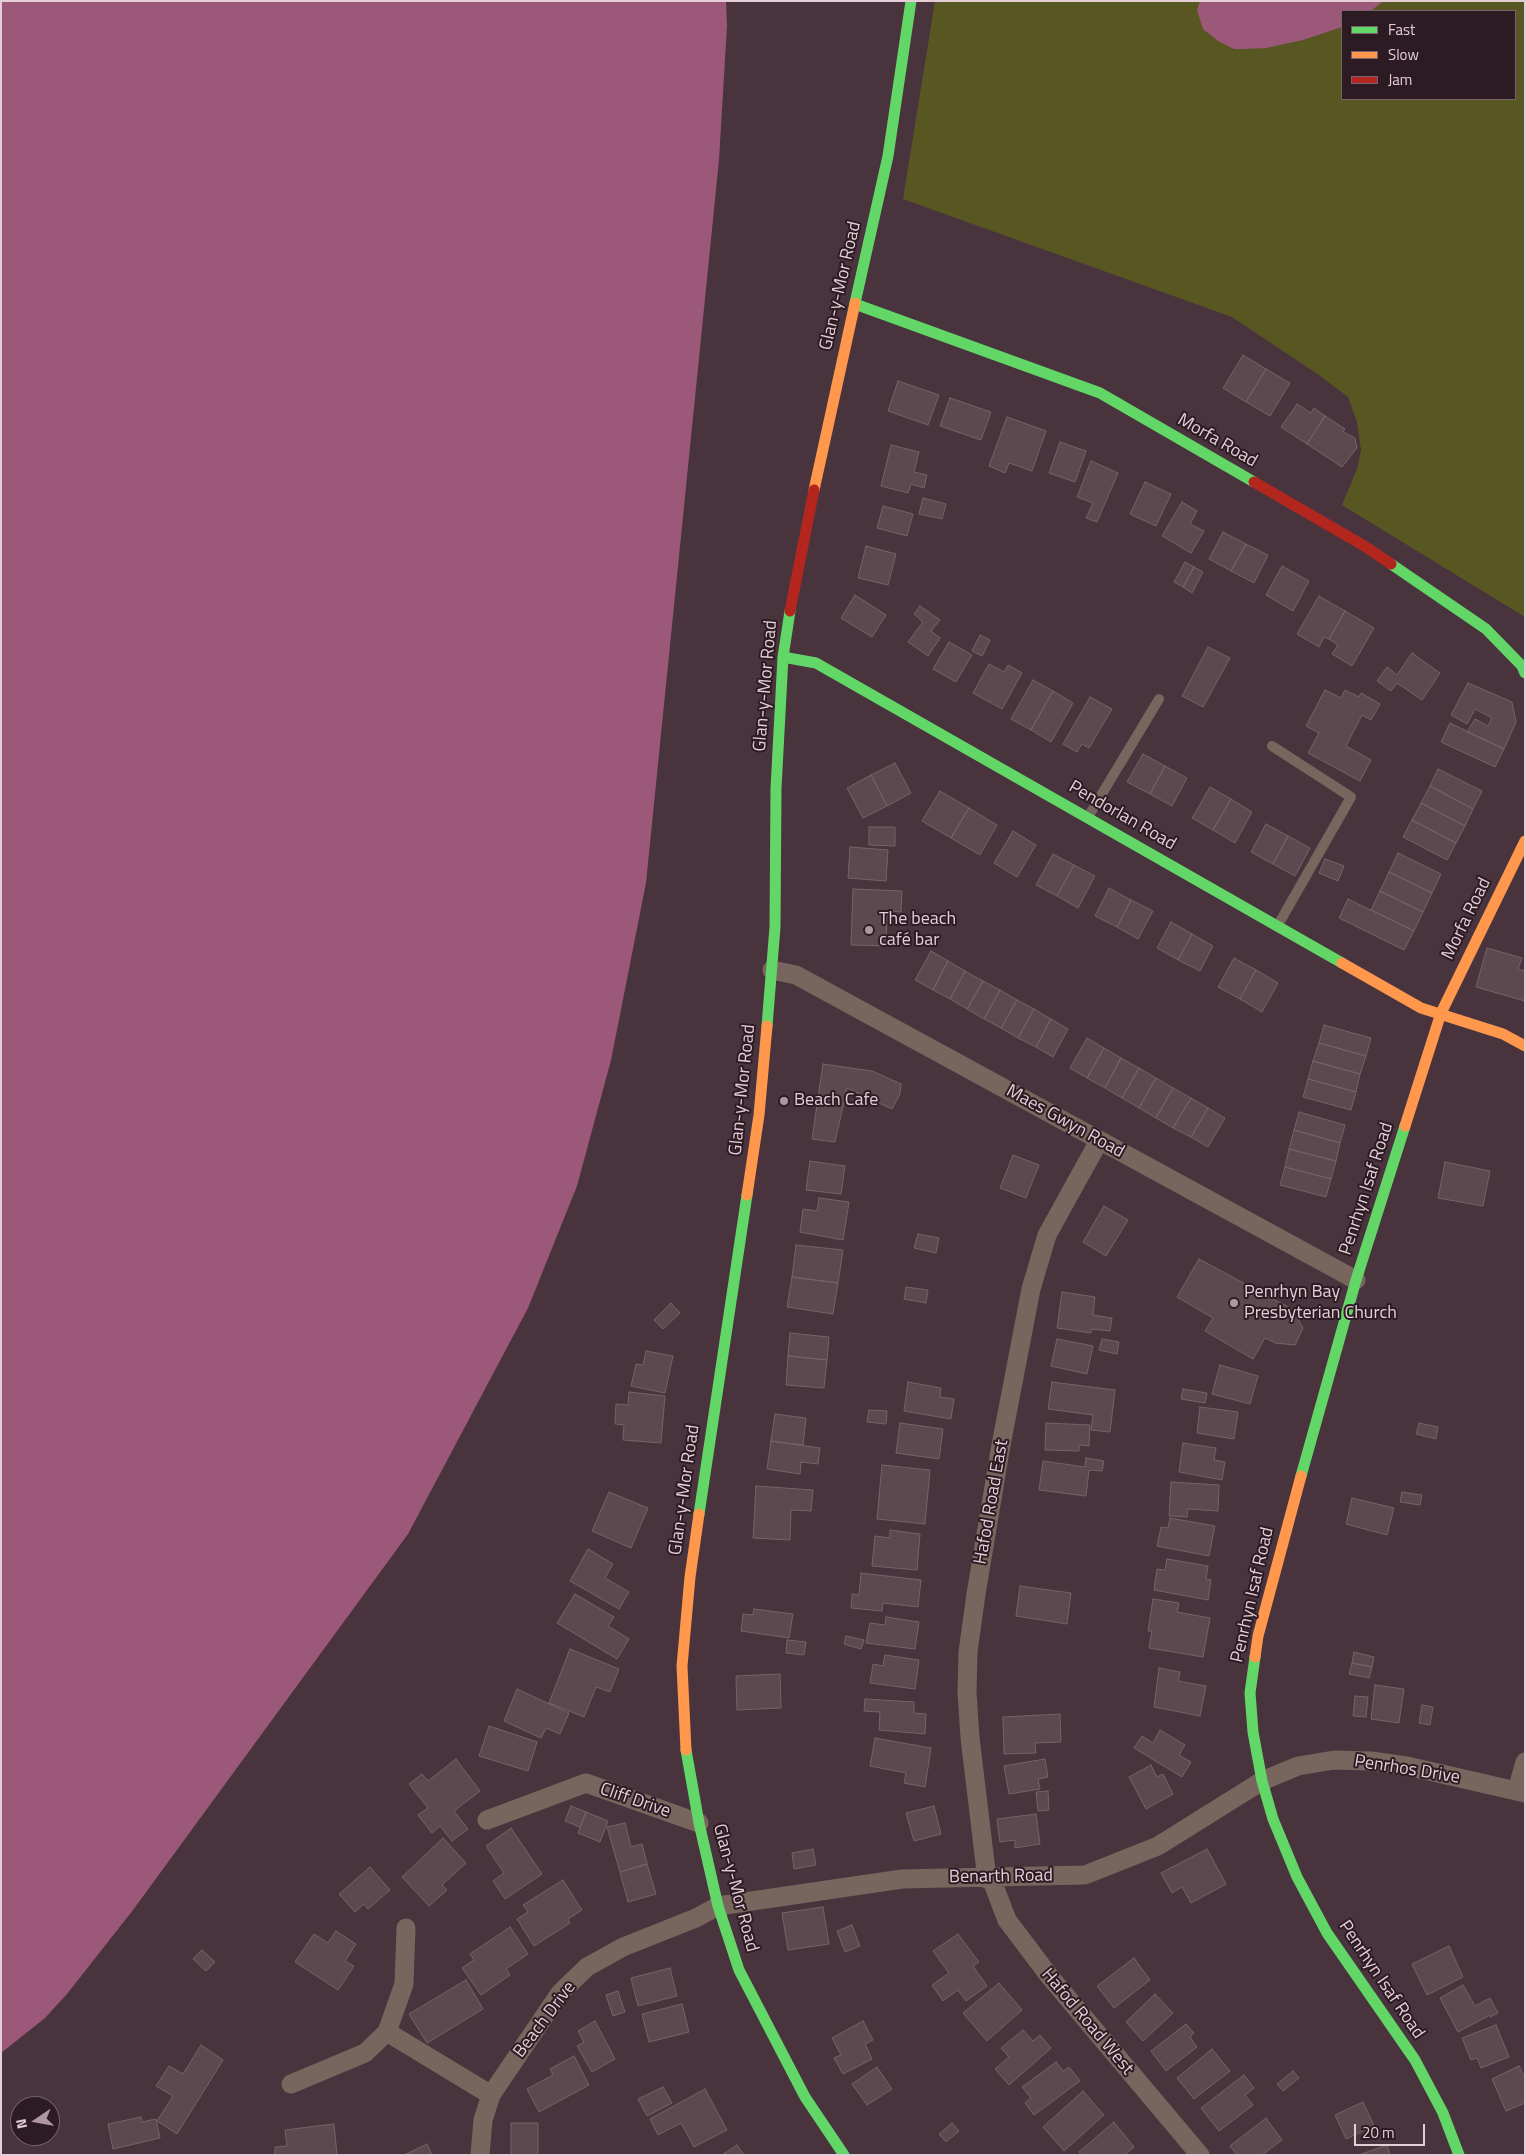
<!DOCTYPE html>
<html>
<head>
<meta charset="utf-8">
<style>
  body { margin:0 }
  #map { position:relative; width:1526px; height:2156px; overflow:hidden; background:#49343e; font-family:"Titillium Web",sans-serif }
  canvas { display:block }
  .frame { position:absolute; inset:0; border:2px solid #e5cdd7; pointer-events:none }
  .legend { position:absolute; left:1341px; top:10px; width:175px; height:90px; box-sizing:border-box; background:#2c1b23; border:1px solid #76626b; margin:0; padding:6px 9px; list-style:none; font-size:15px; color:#e5cdd7 }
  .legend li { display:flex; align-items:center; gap:10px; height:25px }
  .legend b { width:25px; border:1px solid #76626b }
  .north { position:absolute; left:10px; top:2096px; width:50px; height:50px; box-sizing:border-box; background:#2c1b23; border:1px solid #76626b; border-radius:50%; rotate:258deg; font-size:14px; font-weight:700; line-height:20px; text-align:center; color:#e5cdd7 }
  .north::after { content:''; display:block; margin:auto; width:18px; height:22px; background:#ae97a1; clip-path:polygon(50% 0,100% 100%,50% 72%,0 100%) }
  .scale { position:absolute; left:1354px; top:2124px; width:71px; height:22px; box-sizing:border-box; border:2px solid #e5cdd7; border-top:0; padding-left:6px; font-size:15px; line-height:18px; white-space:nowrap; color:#e5cdd7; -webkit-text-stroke:4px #2c1b23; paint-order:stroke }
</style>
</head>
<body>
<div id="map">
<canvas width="1526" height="2156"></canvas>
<div class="frame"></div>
<ul class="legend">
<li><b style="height:6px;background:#63d668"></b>Fast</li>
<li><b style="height:6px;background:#ff974d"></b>Slow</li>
<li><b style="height:6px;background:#b3261e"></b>Jam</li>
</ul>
<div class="north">N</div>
<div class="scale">20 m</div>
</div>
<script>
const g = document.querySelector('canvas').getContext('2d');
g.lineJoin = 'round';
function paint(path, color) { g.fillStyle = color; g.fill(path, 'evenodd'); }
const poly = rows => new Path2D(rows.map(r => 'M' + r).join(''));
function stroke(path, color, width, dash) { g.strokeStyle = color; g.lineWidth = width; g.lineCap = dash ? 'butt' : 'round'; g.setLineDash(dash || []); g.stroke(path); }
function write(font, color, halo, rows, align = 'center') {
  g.font = font + ' "Titillium Web",sans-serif'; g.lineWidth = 4; g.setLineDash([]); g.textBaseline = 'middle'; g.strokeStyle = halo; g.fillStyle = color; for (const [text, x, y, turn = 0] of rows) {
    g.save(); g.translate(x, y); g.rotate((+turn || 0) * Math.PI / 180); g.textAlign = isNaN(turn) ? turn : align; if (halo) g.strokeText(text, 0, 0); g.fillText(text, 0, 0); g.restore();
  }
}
const green = poly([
  [935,1,1525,1,1525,617,1342,505,1357,469,1361,450,1357,422,1348,397,1319,375,1232,317,903,199],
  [1342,11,1515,11,1515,99,1342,99]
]);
const water = poly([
  [1,1,726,1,727,26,719,160,646,883,611,1060,577,1186,528,1308,408,1534,133,1910,67,1994,45,2018,1,2053],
  [1200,1,1383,1,1371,11,1342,11,1342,27,1303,40,1266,48,1244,49,1234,49,1218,41,1203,29,1197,10]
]);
const building = poly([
  [1243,355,1266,369,1246,402,1223,388,1243,355],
  [1266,369,1290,383,1270,416,1246,402,1266,369],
  [898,381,939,395,928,425,888,411,898,381],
  [950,398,991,412,981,440,940,426,950,398],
  [1297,404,1311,413,1314,408,1325,416,1307,444,1281,427,1297,404],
  [1325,416,1345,429,1343,432,1355,438,1357,448,1342,467,1307,444,1325,416],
  [1007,417,1046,431,1032,471,1009,463,1005,473,989,466,1007,417],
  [1060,442,1086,451,1075,482,1049,473,1060,442],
  [891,445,919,452,914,472,927,475,924,488,911,484,908,493,881,486,891,445],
  [1091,461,1118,473,1097,522,1086,518,1093,503,1077,497,1091,461],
  [1145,482,1171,494,1156,526,1130,514,1145,482],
  [923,498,946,504,942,519,919,514,923,498],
  [1182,502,1197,511,1190,524,1204,531,1191,553,1162,536,1182,502],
  [883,506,913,514,907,536,877,528,883,506],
  [1223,532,1246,544,1231,571,1209,559,1223,532],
  [1246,544,1268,555,1254,583,1231,571,1246,544],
  [866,546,896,554,888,585,858,578,866,546],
  [1185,562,1194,567,1183,587,1174,582,1185,562],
  [1282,566,1309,581,1293,611,1266,595,1282,566],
  [1194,567,1203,572,1192,593,1183,587,1194,567],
  [855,595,886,615,872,637,841,618,855,595],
  [1319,596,1345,611,1329,639,1324,637,1319,647,1297,634,1319,596],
  [920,606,940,620,931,631,940,638,928,656,908,642,923,622,914,614,920,606],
  [1345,611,1374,628,1352,666,1332,654,1338,645,1329,639,1345,611],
  [980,635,990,640,982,656,972,651,980,635],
  [949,642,972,655,956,682,933,669,949,642],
  [1208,647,1230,658,1203,707,1182,696,1208,647],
  [1412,653,1440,673,1422,700,1397,683,1391,691,1377,681,1387,667,1397,675,1412,653],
  [989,664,1004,672,1008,665,1022,673,1002,709,973,693,989,664],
  [1033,680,1053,691,1031,730,1011,719,1033,680],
  [1468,683,1512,702,1516,722,1504,749,1467,732,1475,719,1488,726,1492,718,1475,709,1467,724,1451,715,1468,683],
  [1325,690,1341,698,1345,690,1359,697,1361,693,1380,704,1371,720,1362,715,1346,746,1371,760,1360,781,1308,753,1319,733,1306,726,1325,690],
  [1053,691,1073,703,1051,742,1031,730,1053,691],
  [1090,697,1112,709,1089,748,1082,744,1077,752,1063,744,1090,697],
  [1450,723,1504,749,1495,767,1441,742,1450,723],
  [1143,754,1165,766,1150,794,1127,782,1143,754],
  [895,763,911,793,887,806,871,775,895,763],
  [1165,766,1187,778,1172,806,1150,794,1165,766],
  [1438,769,1482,791,1473,809,1430,786,1438,769],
  [871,775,887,806,863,818,847,788,871,775],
  [1430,786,1473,809,1465,826,1421,803,1430,786],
  [1210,787,1231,799,1213,830,1192,818,1210,787],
  [940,791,969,808,951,838,922,821,940,791],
  [1231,799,1252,812,1235,843,1213,830,1231,799],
  [1421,803,1465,826,1456,843,1412,820,1421,803],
  [969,808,997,825,980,855,951,838,969,808],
  [1412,820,1456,843,1447,860,1403,837,1412,820],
  [1266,824,1288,836,1273,864,1251,852,1266,824],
  [869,827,895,827,895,846,869,845,869,827],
  [1013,831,1036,845,1017,877,994,863,1013,831],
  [1288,836,1310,848,1295,876,1273,864,1288,836],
  [850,847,888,850,886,881,848,878,850,847],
  [1398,853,1441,874,1432,893,1389,872,1398,853],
  [1053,854,1074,865,1057,896,1036,885,1053,854],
  [1325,859,1344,866,1338,881,1319,873,1325,859],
  [1074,865,1095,876,1078,908,1057,896,1074,865],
  [1389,872,1432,893,1423,912,1380,891,1389,872],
  [1109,888,1131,900,1117,927,1095,916,1109,888],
  [853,889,902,891,901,912,889,911,889,914,887,914,886,946,851,945,853,889],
  [1380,891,1423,912,1414,931,1371,910,1380,891],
  [1348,899,1414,931,1404,950,1339,918,1348,899],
  [1131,900,1153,911,1138,939,1117,927,1131,900],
  [1171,922,1192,934,1178,960,1157,948,1171,922],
  [1192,934,1213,946,1200,971,1178,960,1192,934],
  [1487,948,1522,958,1518,969,1525,971,1525,1001,1476,987,1487,948],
  [931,951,948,961,933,990,915,980,931,951],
  [1234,958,1256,970,1240,999,1218,987,1234,958],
  [948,961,965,971,950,999,933,990,948,961],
  [1256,970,1278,983,1262,1012,1240,999,1256,970],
  [965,971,983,981,967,1009,950,999,965,971],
  [983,981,1000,990,984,1019,967,1009,983,981],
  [1000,990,1017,1000,1001,1028,984,1019,1000,990],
  [1017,1000,1034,1009,1018,1038,1001,1028,1017,1000],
  [1034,1009,1051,1019,1036,1047,1018,1038,1034,1009],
  [1051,1019,1068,1029,1053,1057,1036,1047,1051,1019],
  [1324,1025,1371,1038,1366,1056,1319,1043,1324,1025],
  [1087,1038,1104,1048,1087,1078,1070,1068,1087,1038],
  [1319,1043,1366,1056,1360,1074,1313,1061,1319,1043],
  [1104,1048,1121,1058,1105,1088,1087,1078,1104,1048],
  [1121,1058,1139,1068,1122,1098,1105,1088,1121,1058],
  [1313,1061,1360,1074,1356,1092,1308,1079,1313,1061],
  [823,1064,872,1071,901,1084,900,1094,892,1109,847,1088,835,1142,812,1139,823,1064],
  [1139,1068,1156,1078,1139,1108,1122,1098,1139,1068],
  [1156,1078,1173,1088,1156,1118,1139,1108,1156,1078],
  [1308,1079,1356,1092,1351,1110,1303,1097,1308,1079],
  [1173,1088,1191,1098,1173,1128,1156,1118,1173,1088],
  [1191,1098,1208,1108,1191,1137,1173,1128,1191,1098],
  [1208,1108,1225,1118,1208,1147,1191,1137,1208,1108],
  [1299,1112,1345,1125,1340,1143,1294,1130,1299,1112],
  [1294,1130,1340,1143,1336,1161,1289,1149,1294,1130],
  [1289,1149,1336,1161,1331,1179,1285,1167,1289,1149],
  [1013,1155,1039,1165,1026,1198,1000,1188,1013,1155],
  [810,1161,845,1166,841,1194,806,1190,810,1161],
  [1445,1162,1490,1171,1483,1206,1438,1198,1445,1162],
  [1285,1167,1331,1179,1326,1197,1280,1185,1285,1167],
  [819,1198,849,1202,843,1240,800,1232,803,1209,817,1211,819,1198],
  [1104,1206,1128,1220,1106,1256,1083,1242,1104,1206],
  [918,1234,939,1238,936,1253,914,1248,918,1234],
  [796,1245,843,1250,838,1283,792,1277,796,1245],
  [1199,1259,1292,1309,1303,1328,1295,1345,1275,1343,1265,1338,1253,1359,1205,1331,1213,1318,1177,1297,1199,1259],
  [792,1277,838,1283,833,1314,787,1307,792,1277],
  [906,1287,928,1290,926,1303,904,1299,906,1287],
  [1062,1292,1095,1297,1093,1315,1112,1318,1110,1331,1091,1329,1091,1333,1057,1328,1062,1292],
  [671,1303,680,1313,663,1329,654,1320,671,1303],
  [790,1333,829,1337,827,1360,788,1356,790,1333],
  [1057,1339,1093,1346,1087,1374,1051,1366,1057,1339],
  [1102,1339,1119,1342,1117,1354,1099,1350,1102,1339],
  [646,1351,673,1356,665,1393,631,1386,636,1364,643,1365,646,1351],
  [788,1356,827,1360,824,1388,786,1385,788,1356],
  [1220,1365,1258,1376,1250,1404,1212,1394,1220,1365],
  [908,1382,941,1388,940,1397,954,1399,951,1419,904,1411,908,1382],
  [1052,1382,1115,1390,1110,1432,1091,1430,1093,1415,1048,1409,1052,1382],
  [1183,1389,1207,1393,1205,1403,1181,1399,1183,1389],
  [629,1392,665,1396,661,1443,623,1440,624,1425,615,1424,616,1404,628,1405,629,1392],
  [1200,1407,1238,1412,1234,1439,1197,1433,1200,1407],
  [869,1410,887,1411,886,1424,867,1422,869,1410],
  [775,1414,806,1418,803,1445,771,1441,775,1414],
  [900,1423,943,1429,939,1459,896,1453,900,1423],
  [1046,1423,1090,1425,1089,1446,1079,1445,1079,1451,1045,1450,1046,1423],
  [1419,1423,1438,1427,1436,1439,1416,1434,1419,1423],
  [771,1441,820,1448,818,1464,801,1462,800,1474,767,1469,771,1441],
  [1183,1443,1216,1448,1214,1460,1225,1462,1222,1480,1179,1472,1183,1443],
  [1086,1458,1104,1461,1102,1471,1089,1470,1086,1496,1039,1490,1043,1461,1085,1467,1086,1458],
  [882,1465,930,1470,925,1524,877,1519,882,1465],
  [1171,1482,1219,1485,1218,1511,1188,1509,1187,1517,1169,1516,1171,1482],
  [756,1486,813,1490,811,1511,791,1510,790,1540,753,1538,756,1486],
  [609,1492,648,1508,631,1548,592,1531,609,1492],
  [1402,1492,1422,1495,1420,1505,1400,1502,1402,1492],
  [1352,1498,1394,1508,1387,1535,1346,1524,1352,1498],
  [1170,1518,1215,1526,1209,1556,1157,1546,1161,1527,1168,1528,1170,1518],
  [890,1530,920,1534,917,1570,872,1566,875,1536,890,1538,890,1530],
  [588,1549,613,1564,605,1578,629,1592,619,1609,570,1581,588,1549],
  [1167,1559,1208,1566,1206,1579,1211,1580,1208,1600,1154,1590,1157,1569,1165,1570,1167,1559],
  [861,1573,921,1580,918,1607,883,1603,882,1611,851,1608,852,1594,859,1595,861,1573],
  [1020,1586,1071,1593,1067,1624,1016,1616,1020,1586],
  [575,1594,614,1617,608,1626,629,1639,617,1659,557,1623,575,1594],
  [1153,1599,1179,1603,1177,1612,1210,1618,1203,1657,1149,1648,1152,1631,1148,1631,1153,1599],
  [754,1609,793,1614,789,1638,741,1631,743,1614,753,1615,754,1609],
  [886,1617,919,1622,915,1649,866,1643,870,1623,885,1625,886,1617],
  [846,1636,864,1640,861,1649,844,1644,846,1636],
  [787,1640,806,1642,804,1655,786,1653,787,1640],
  [570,1649,619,1669,610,1692,596,1687,584,1717,549,1703,570,1649],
  [1354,1652,1374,1657,1372,1667,1352,1663,1354,1652],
  [885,1655,919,1660,915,1689,870,1683,873,1664,883,1666,885,1655],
  [1352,1663,1372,1667,1369,1678,1349,1674,1352,1663],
  [1159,1668,1180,1672,1178,1681,1206,1686,1200,1716,1154,1707,1159,1668],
  [780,1674,781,1708,737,1710,736,1676,780,1674],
  [1375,1685,1404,1689,1399,1723,1371,1719,1375,1685],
  [517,1689,569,1713,560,1734,546,1728,541,1738,504,1721,517,1689],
  [1355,1696,1368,1697,1366,1717,1353,1716,1355,1696],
  [865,1699,914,1702,914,1713,926,1714,925,1734,879,1730,880,1712,864,1711,865,1699],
  [1422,1705,1433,1707,1430,1725,1419,1723,1422,1705],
  [1060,1714,1061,1742,1035,1743,1036,1753,1004,1754,1003,1717,1060,1714],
  [489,1726,537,1742,528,1771,479,1756,489,1726],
  [1160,1730,1185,1745,1179,1755,1191,1762,1182,1777,1134,1748,1142,1736,1153,1743,1160,1730],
  [875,1738,931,1748,925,1787,904,1783,906,1773,870,1766,875,1738],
  [456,1759,480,1791,454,1811,468,1829,452,1841,440,1826,432,1833,418,1815,428,1808,409,1784,422,1774,428,1781,456,1759],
  [1045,1759,1048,1777,1038,1779,1040,1789,1009,1794,1004,1766,1045,1759],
  [1151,1765,1157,1777,1163,1774,1173,1794,1146,1809,1129,1777,1151,1765],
  [1048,1791,1049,1810,1038,1811,1036,1792,1048,1791],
  [571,1806,586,1812,580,1827,565,1821,571,1806],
  [934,1806,941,1834,914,1841,906,1813,934,1806],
  [586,1812,608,1821,600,1842,578,1833,586,1812],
  [1036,1814,1040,1844,1015,1848,1015,1840,1000,1842,997,1819,1036,1814],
  [625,1823,631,1847,642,1844,647,1864,620,1872,607,1827,625,1823],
  [511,1828,542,1874,505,1899,493,1881,504,1873,486,1846,511,1828],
  [443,1838,466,1863,442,1885,447,1890,429,1906,402,1877,443,1838],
  [813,1849,816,1865,794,1869,792,1853,813,1849],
  [1207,1849,1226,1884,1191,1903,1182,1887,1172,1893,1161,1873,1207,1849],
  [647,1864,656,1894,628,1902,620,1872,647,1864],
  [370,1867,390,1890,368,1909,364,1904,355,1912,339,1894,370,1867],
  [563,1880,582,1910,568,1919,570,1923,534,1946,517,1919,528,1912,523,1905,563,1880],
  [823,1907,829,1944,788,1950,782,1913,823,1907],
  [852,1925,860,1946,845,1952,837,1931,852,1925],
  [510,1927,528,1954,506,1969,510,1975,481,1995,462,1968,474,1960,470,1954,510,1927],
  [336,1931,356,1944,345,1961,354,1966,338,1990,295,1962,314,1934,328,1943,336,1931],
  [958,1934,979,1962,973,1966,987,1986,966,2001,958,1990,943,2001,932,1985,949,1973,933,1951,958,1934],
  [1449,1946,1463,1977,1427,1995,1412,1964,1449,1946],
  [202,1950,215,1962,206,1971,193,1959,202,1950],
  [1134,1958,1150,1980,1114,2008,1097,1986,1134,1958],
  [670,1968,677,1996,638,2006,631,1978,670,1968],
  [466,1980,483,2009,427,2043,409,2014,466,1980],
  [999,1983,1022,2010,987,2041,963,2013,999,1983],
  [1463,1985,1475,2006,1490,1998,1498,2013,1490,2017,1490,2015,1458,2032,1440,1998,1463,1985],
  [618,1991,625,2012,613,2016,606,1995,618,1991],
  [1155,1994,1173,2013,1143,2041,1126,2022,1155,1994],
  [682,2004,689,2032,649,2042,642,2014,682,2004],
  [595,2021,615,2059,592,2072,577,2046,584,2042,578,2031,595,2021],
  [863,2021,873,2040,865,2044,872,2059,843,2074,834,2058,841,2055,832,2038,863,2021],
  [1186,2024,1194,2033,1190,2037,1197,2047,1166,2071,1151,2051,1186,2024],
  [1496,2025,1509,2057,1481,2068,1477,2058,1471,2060,1462,2038,1496,2025],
  [1023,2030,1033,2041,1040,2035,1051,2048,1009,2085,995,2069,1009,2057,1001,2048,1023,2030],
  [201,2045,223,2060,177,2134,157,2121,173,2096,156,2086,169,2066,183,2074,201,2045],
  [1212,2049,1230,2071,1194,2099,1177,2078,1212,2049],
  [574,2056,589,2085,539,2112,527,2089,553,2075,550,2069,574,2056],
  [1056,2062,1063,2071,1069,2067,1080,2081,1034,2115,1025,2103,1031,2098,1022,2087,1056,2062],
  [1519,2066,1525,2078,1525,2103,1506,2111,1492,2079,1519,2066],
  [877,2067,892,2089,867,2105,852,2084,877,2067],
  [1293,2071,1299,2078,1283,2091,1277,2084,1293,2071],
  [1244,2075,1254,2088,1245,2095,1253,2105,1219,2131,1201,2108,1244,2075],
  [663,2087,672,2103,647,2116,638,2099,663,2087],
  [705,2089,727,2130,694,2147,681,2123,658,2135,650,2119,705,2089],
  [1083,2091,1104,2115,1064,2151,1043,2127,1083,2091],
  [1363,2102,1374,2126,1346,2139,1335,2115,1363,2102],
  [141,2117,142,2122,156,2119,160,2138,113,2149,108,2124,141,2117],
  [1266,2118,1282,2140,1262,2155,1237,2155,1230,2146,1266,2118],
  [1114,2122,1134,2147,1125,2155,1081,2155,1079,2152,1114,2122],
  [511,2123,538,2123,538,2155,511,2155,511,2123],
  [952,2123,959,2131,946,2142,939,2134,952,2123],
  [334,2124,337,2155,275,2155,275,2147,287,2146,285,2130,334,2124],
  [427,2144,432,2155,404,2155,427,2144],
  [737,2145,744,2155,722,2155,737,2145],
  [1387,2145,1390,2155,1359,2155,1387,2145]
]);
const lane = poly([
  [1272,746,1351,797,1278,925],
  [1088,817,1159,699]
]);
const street = poly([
  [772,970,796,975,1356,1280],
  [1517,1790,1525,1762],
  [487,1820,586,1783,699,1823],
  [991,1878,1007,1920,1050,1977,1200,2155],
  [987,1879,970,1738,967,1692,968,1652,976,1594,1001,1445,1031,1289,1047,1235,1099,1141],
  [387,2032,491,2095],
  [291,2084,365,2053,387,2032,404,1984,406,1928],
  [480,2155,483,2120,491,2095,560,1993,587,1967,623,1947,696,1918,718,1906,902,1879,1085,1875,1158,1846,1262,1781,1298,1766,1334,1760,1371,1761,1407,1766,1525,1793]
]);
const fast = poly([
  [855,303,888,156,911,1],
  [855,304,1100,393,1254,482],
  [1391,564,1486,629,1522,666,1525,673],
  [783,657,816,663,1342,963],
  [767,1026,775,927,776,788,783,657,790,611],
  [1301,1476,1356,1280,1405,1126],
  [699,1514,747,1195],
  [1255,1657,1250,1693,1253,1732,1262,1781,1273,1819,1297,1877,1327,1933,1415,2060,1443,2113,1459,2155],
  [686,1750,699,1823,718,1906,739,1970,805,2097,844,2155]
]);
const slow = poly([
  [814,490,855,303],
  [1342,963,1421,1008,1503,1034,1525,1046],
  [1405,1126,1441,1013,1525,841],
  [747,1195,759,1115,767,1026],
  [1255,1657,1258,1636,1301,1476],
  [686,1750,682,1666,690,1577,699,1514]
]);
const jam = poly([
  [1254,482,1366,547,1391,564],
  [790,611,814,490]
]);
const markers = [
  [869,930,5,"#ae97a1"],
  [784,1101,5,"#ae97a1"],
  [1234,1303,5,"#ae97a1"]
];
const streetNames = [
  ["Glan-y-Mor Road",841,286,-77],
  ["Morfa Road",1217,441,30],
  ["Glan-y-Mor Road",766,686,-85],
  ["Pendorlan Road",1122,816,30],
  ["Morfa Road",1467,919,-64],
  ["Glan-y-Mor Road",743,1090,-84],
  ["Maes Gwyn Road",1065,1122,29],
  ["Penrhyn Isaf Road",1367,1189,-72],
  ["Glan-y-Mor Road",685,1490,-82],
  ["Hafod Road East",992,1502,-80],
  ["Penrhyn Isaf Road",1253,1595,-77],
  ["Penrhos Drive",1407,1770,9],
  ["Cliff Drive",635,1801,19],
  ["Benarth Road",1001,1877,-1],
  ["Glan-y-Mor Road",735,1888,75],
  ["Penrhyn Isaf Road",1381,1980,56],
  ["Beach Drive",545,2020,-53],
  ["Hafod Road West",1087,2022,50]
];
const poiNames = [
  ["The beach",879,920],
  ["café bar",879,941],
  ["Beach Cafe",794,1101],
  ["Penrhyn Bay",1244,1293],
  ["Presbyterian Church",1244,1314]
];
paint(green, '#585722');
paint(water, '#9c5879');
paint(building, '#5c4950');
stroke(building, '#756368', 1);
stroke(lane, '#77655e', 10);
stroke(street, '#77655e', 19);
stroke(fast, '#63d668', 11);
stroke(slow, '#ff974d', 11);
stroke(jam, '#b3261e', 11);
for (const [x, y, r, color] of markers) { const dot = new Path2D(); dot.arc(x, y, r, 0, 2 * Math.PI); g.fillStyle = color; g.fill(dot); stroke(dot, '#2c1b23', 2); }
write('18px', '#e5cdd7', '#2c1b23', streetNames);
write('18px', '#e5cdd7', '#2c1b23', poiNames, 'left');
</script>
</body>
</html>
